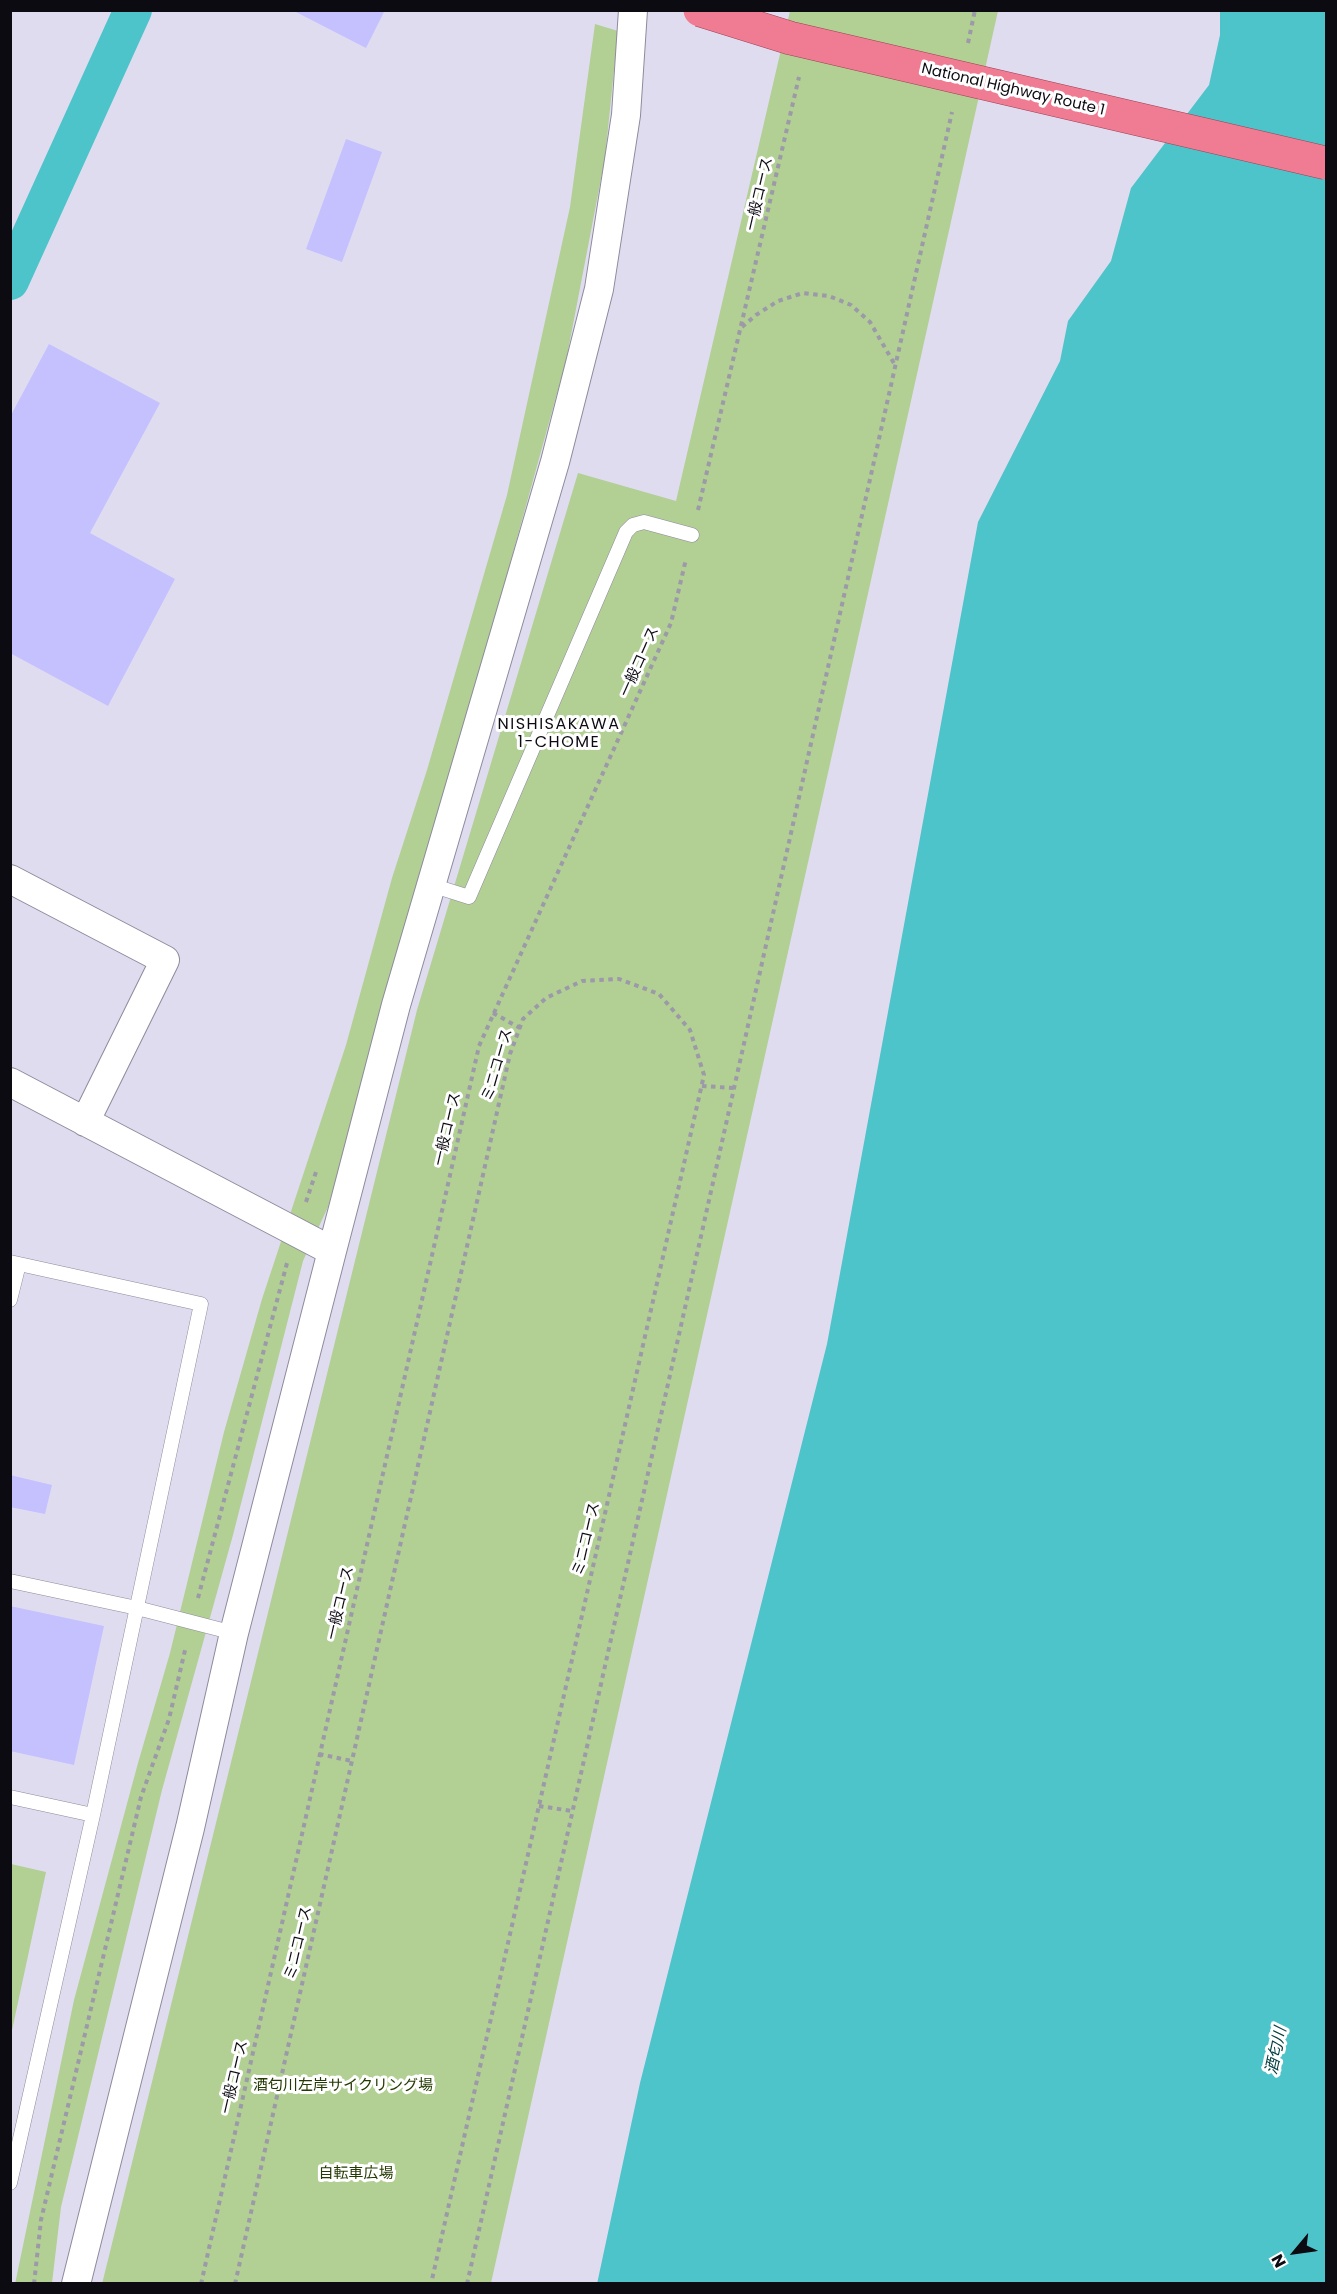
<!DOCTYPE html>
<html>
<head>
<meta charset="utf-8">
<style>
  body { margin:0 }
  #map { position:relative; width:1337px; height:2294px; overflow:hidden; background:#e0dcf0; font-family:Poppins,sans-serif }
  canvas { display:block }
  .frame { position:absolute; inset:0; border:12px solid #0d0b12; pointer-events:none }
  .north { position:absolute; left:1265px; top:2222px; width:60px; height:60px; -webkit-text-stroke:4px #fff; paint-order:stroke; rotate:241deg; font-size:16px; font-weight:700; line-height:24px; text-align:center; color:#0d0b12 }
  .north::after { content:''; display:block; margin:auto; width:21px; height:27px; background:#0d0b12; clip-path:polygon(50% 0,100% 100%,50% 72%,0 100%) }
</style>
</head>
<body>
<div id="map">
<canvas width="1337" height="2294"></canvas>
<div class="frame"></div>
<div class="north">N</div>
</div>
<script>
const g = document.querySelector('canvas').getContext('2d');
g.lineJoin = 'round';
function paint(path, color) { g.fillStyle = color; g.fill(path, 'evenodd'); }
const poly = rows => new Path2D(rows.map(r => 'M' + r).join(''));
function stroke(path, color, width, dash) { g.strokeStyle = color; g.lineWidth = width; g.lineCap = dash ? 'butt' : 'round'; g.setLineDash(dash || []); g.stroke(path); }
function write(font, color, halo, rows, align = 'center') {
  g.font = font + ' Poppins,"Noto Sans JP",sans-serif'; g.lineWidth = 6; g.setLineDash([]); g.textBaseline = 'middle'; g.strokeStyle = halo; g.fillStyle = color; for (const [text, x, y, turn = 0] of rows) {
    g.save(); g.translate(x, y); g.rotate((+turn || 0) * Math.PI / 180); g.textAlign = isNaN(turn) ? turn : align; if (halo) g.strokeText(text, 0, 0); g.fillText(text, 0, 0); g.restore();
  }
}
const green = poly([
  [790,11,998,11,491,2283,102,2284,417,1010,578,473,676,501],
  [595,24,618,31,605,158,566,361,409,929,328,1207,303,1261,233,1535,162,1790,61,2207,52,2283,15,2284,74,2000,138,1763,170,1653,224,1432,262,1299,346,1045,392,878,427,770,507,495,570,207],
  [11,1864,46,1872,11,2035,10,1864]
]);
const water = poly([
  [1220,11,1326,11,1326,2283,597,2284,640,2083,827,1344,978,522,1060,361,1068,321,1111,261,1131,188,1209,85,1220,35]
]);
const canal = poly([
  [10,281,133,10]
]);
const building = poly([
  [292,10,385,10,366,48],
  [346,139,382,152,342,262,306,249],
  [49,344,160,403,90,533,175,579,108,706,10,653,10,417],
  [10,1475,52,1485,45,1514,10,1507],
  [10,1606,104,1626,74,1765,10,1751]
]);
const path = poly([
  [968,43,975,10],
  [742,327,756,315,778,301,803,293,829,296,851,305,870,322,895,365],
  [698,510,799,77],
  [493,1013,520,1028],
  [702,1086,734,1088],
  [306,1202,316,1172],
  [198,1598,287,1263],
  [319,1754,352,1761],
  [539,1806,572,1811],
  [34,2284,41,2220,141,1797,169,1719,186,1646],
  [201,2284,479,1046,671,623,686,559],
  [235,2284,510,1054,523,1019,546,998,582,981,619,979,659,994,690,1030,704,1075,431,2284],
  [467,2284,952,112]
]);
const service = poly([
  [431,885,469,897,626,532,633,525,644,522,692,535],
  [10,1262,201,1304,93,1815,10,2183],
  [10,1300,19,1264],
  [10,1581,137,1608,234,1633],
  [10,1797,93,1815]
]);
const minor = poly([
  [10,879,165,960,85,1122],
  [10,1082,332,1251],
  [76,2284,190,1828,234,1633,332,1251,396,1005,555,462,599,289,626,115,633,10]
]);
const trunkBridge = poly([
  [700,10,790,38,1326,163]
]);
const streetNames = [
  ["National Highway Route 1",1013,90,13],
  ["一般コース",760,194,-77],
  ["一般コース",640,662,-66],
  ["ミニコース",498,1065,-74],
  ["一般コース",448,1129,-77],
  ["ミニコース",587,1539,-77],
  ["一般コース",341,1603,-77],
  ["ミニコース",299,1943,-77],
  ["一般コース",235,2077,-77]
];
const parkNames = [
  ["酒匂川左岸サイクリング場",343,2086],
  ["自転車広場",356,2174]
];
const neighbourhoodNames = [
  ["NISHISAKAWA",559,725],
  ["1-CHOME",559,743]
];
const waterNames = [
  ["酒匂川",1277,2051,-78]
];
paint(green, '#b2cf94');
paint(water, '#4dc3ca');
stroke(canal, '#4dc3ca', 38);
paint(building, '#c4c1fe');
stroke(service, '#8e8a9c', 15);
stroke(minor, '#8e8a9c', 30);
stroke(path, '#9c99a9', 4, [4.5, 4.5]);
stroke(service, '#fff', 14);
stroke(minor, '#fff', 28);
stroke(trunkBridge, '#9e4054', 34, []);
stroke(trunkBridge, '#f07c93', 33);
write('15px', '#0d0b12', '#fff', streetNames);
write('15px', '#253a03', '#fff', parkNames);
g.letterSpacing = '1.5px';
write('16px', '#0d0b12', '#fff', neighbourhoodNames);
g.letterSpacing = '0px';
write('italic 16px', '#013b3e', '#fff', waterNames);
</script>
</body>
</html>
